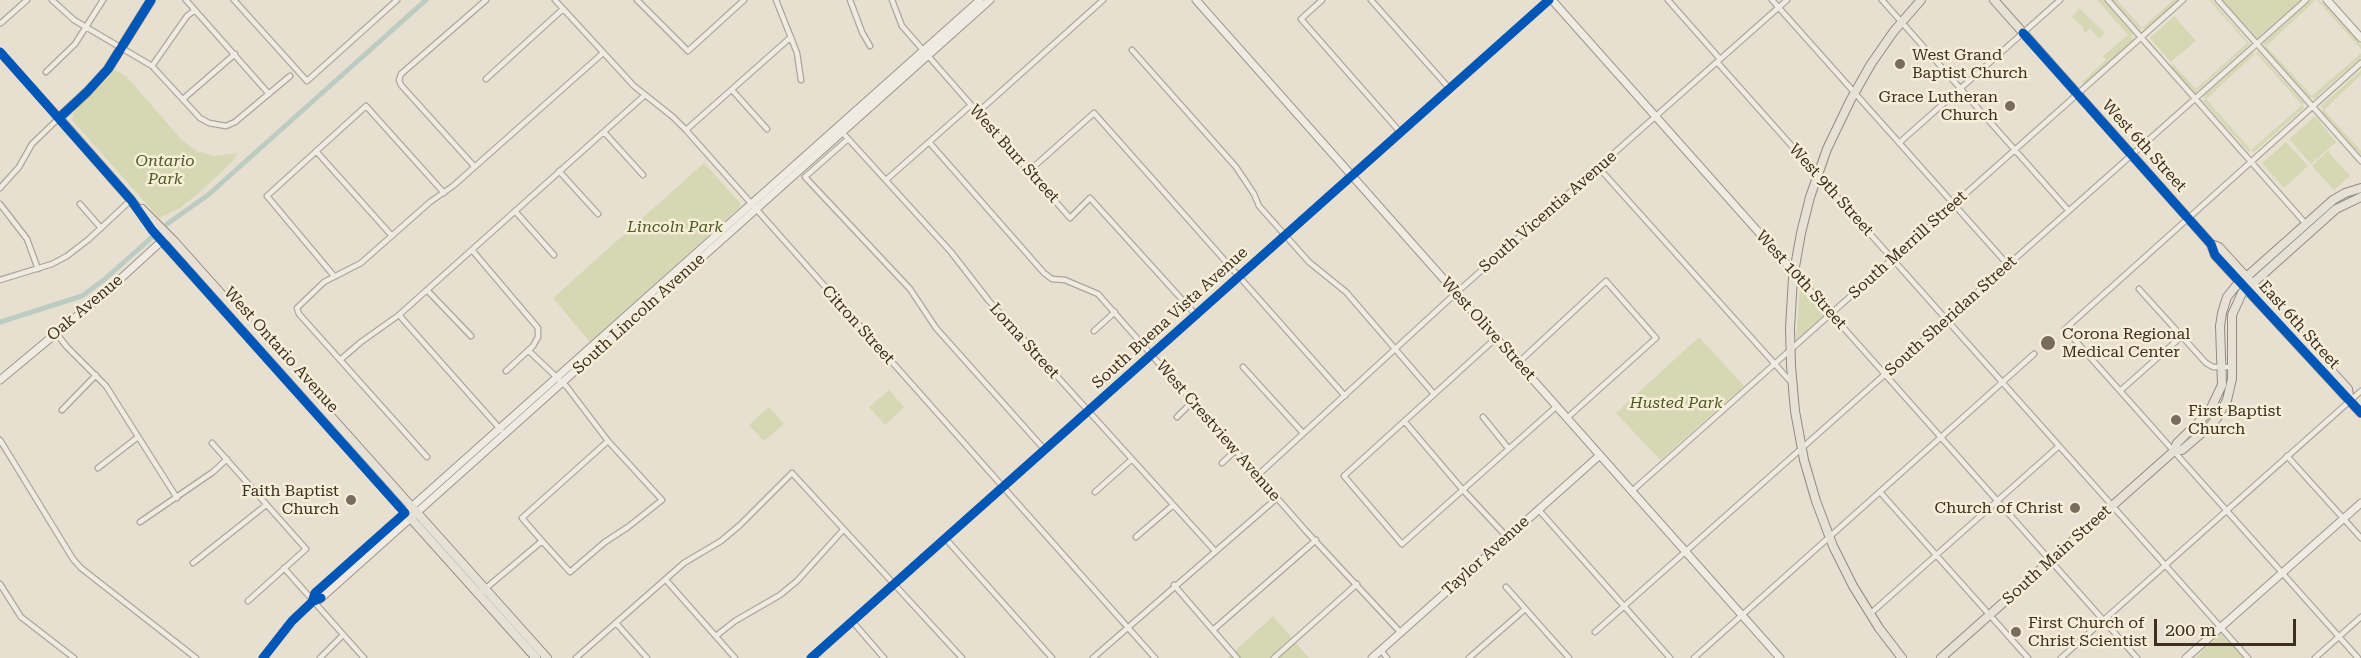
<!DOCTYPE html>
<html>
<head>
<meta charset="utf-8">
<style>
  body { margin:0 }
  #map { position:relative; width:2361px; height:658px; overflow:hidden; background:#e7e0d1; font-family:"Roboto Serif",serif }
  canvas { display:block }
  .scale { position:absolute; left:2154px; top:619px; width:142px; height:27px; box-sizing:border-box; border:3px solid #3d2e20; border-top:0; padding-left:8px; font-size:18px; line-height:21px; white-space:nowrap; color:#3d2e20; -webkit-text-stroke:4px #f7eed8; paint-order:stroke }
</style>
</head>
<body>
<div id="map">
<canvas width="2361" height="658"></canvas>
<div class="scale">200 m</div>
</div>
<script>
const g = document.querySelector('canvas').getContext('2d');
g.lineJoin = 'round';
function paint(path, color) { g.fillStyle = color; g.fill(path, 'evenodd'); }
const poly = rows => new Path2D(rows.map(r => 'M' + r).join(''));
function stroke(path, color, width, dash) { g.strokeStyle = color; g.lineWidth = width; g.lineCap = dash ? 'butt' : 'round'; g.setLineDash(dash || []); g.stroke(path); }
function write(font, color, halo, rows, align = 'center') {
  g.font = font + ' "Roboto Serif",serif'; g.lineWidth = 5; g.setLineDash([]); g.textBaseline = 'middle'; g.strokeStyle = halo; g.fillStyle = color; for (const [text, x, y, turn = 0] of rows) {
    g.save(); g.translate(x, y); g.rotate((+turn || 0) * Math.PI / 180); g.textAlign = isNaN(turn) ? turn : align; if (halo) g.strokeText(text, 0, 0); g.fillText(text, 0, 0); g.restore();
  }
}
const green = poly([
  [2097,0,2103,0,2133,34,2131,37,2133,40,2084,84,2082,82,2106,60,2103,56,2128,35],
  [2113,0,2117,0,2142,28,2173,0,2179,0,2144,30,2142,28,2140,30],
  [2209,0,2212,0,2250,44,2195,93,2170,66,2173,64,2196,89,2247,43],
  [2222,0,2301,0,2257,38],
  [2311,0,2315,1,2266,46,2312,96,2361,53,2361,58,2314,99,2312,97,2310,98,2264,48,2266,46,2263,43],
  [2317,0,2320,0,2361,45,2361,49],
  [2079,8,2105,33,2099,39,2090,28,2085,33,2083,30,2084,28,2072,17],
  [2174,16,2196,41,2171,62,2150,38],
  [2252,52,2255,54,2206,99,2251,150,2302,105,2304,108,2254,152,2251,150,2249,152,2203,101,2205,99,2203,96],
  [2258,52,2304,103,2302,105,2256,53],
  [115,70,127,77,181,139,196,151,215,156,238,153,231,163,200,192,180,208,159,218,72,120,75,110],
  [2361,70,2361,75,2324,110,2361,151,2361,155,2321,111,2323,109,2321,106],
  [2315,116,2336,142,2311,164,2289,139],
  [2286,142,2308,166,2284,188,2262,163],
  [2329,150,2329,153,2350,176,2334,190,2312,166],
  [704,163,740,203,740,207,590,342,553,298],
  [1800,288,1825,315,1796,341],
  [1699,337,1744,386,1660,460,1616,413],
  [889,390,904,407,885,425,869,407],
  [769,407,784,424,764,441,749,425],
  [1273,616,1309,658,1227,658],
  [2221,634,2244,658,2195,658]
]);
const canal = poly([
  [167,224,208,195,426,0],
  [0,322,82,296,105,279,151,238]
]);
const street = poly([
  [52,0,74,20,152,66,200,118,209,123,226,126,235,122,290,76],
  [186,0,269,94],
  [234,0,307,81,397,0],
  [555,0,634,86,673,117,686,130,1155,658],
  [637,0,688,51,744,0],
  [776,0,797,53,801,80],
  [850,0,862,32,870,46],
  [892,0,902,26,1070,218,1090,198,1196,315],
  [1322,0,1301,19,1400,132],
  [1371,0,1449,88],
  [1668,0,1720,59],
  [1772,0,2008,265],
  [1882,0,2069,211],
  [2108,0,2306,224],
  [2218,0,2361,161],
  [1,23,27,0],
  [1132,50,1236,167,1254,194,1259,206,1309,262,1346,292,1434,394],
  [1717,62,2248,658],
  [152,66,187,16,195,10],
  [46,72,75,44,103,0],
  [486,79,563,9],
  [732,90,767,129],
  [183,99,235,54],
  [977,113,1103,0],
  [686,130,791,37],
  [604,132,643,175],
  [842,132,951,252,989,301,1215,551],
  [848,139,805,177,910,289,936,328,1044,449],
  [929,142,1044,273,1052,279,1065,280,1098,294,1306,531,1401,633],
  [1899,143,2060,0],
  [316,151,392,236],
  [474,166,401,85,399,80,401,74,486,0],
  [1599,168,1791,382],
  [559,171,598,214],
  [1029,171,1094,113,1345,396],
  [886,180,971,105],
  [0,188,19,167,32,144,59,118],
  [0,204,27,239,38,269],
  [80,204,101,228],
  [515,211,554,255],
  [472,250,538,328,538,337,533,346,506,371],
  [1794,272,2137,658],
  [334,276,267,196,366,106,444,193],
  [0,280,52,264,67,256,89,239,131,200],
  [2139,289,2206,363,2213,367,2232,367],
  [427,290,471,336],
  [399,315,501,430],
  [1094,331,1115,312],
  [56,333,67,347,106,386,177,498],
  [1496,338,1344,476,1402,544,1557,406],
  [529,351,567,387,608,441,662,500,628,527,605,542,570,572,542,541],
  [340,360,361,342,399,315,645,95],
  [1518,363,1606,281,1656,338,1567,418],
  [1243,367,1303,433],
  [2120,391,2182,336],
  [62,410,96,375],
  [1177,417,1193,401],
  [1483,417,1508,448],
  [1405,422,1462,489,1507,537],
  [0,440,73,559,81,568,196,658],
  [212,443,306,549,248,601],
  [2287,456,2361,538],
  [427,457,299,314,297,308,324,282,361,263,430,202,453,186,603,53],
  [1222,463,1236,450],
  [98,468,138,437],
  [1258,475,1456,293,1787,0],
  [1632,491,2183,0],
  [1095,492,1131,460],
  [1880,492,2028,658],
  [1538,509,1670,658],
  [140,522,213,472,227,459],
  [1136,537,1172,506],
  [945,538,1052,658],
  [193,563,266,505],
  [284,568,364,658],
  [666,580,735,658],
  [0,584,21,617,74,658],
  [1174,585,1237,658],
  [1506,587,1569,658],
  [479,594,542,541,522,518,608,441],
  [1870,614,2059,446],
  [852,621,884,658],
  [616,623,647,658],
  [1213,630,1316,540],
  [1595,632,2306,0],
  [716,636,735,621,780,595,797,581,843,530],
  [1381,650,1387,658],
  [320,658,343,635],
  [576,658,684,563,721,541,740,525,792,473,962,658],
  [1093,658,1277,498],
  [1274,658,1357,584],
  [1469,658,1525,609],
  [1694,658,2034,354],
  [2061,658,2361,391],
  [2315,658,2361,617],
  [2358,658,2065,329,2361,63]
]);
const secondary = poly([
  [1196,0,1780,658],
  [1552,0,1794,272],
  [2327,0,2361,38],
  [0,52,59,118],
  [0,380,107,291,164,239],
  [312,602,315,593,980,0],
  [263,658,292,621,312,602,319,600,990,0],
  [811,658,1549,0],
  [1372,658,1600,455],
  [2186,658,2361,503]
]);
const primary = poly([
  [151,0,108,69,87,92,59,118,131,200,162,241,536,658],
  [1994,0,2211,244,2215,255,2361,413],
  [142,209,173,240,547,658],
  [2211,244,2219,247,2348,389,2350,401],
  [2174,451,2182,450,2210,426,2217,418,2227,400,2232,379,2232,315,2242,293,2336,209,2361,197],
  [1902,658,1879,628,1853,586,1833,546,1816,501,1804,460,1795,411,1791,366,1790,328,1793,278,1801,233,1810,197,1827,149,1850,101,1871,64,1894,31,1921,0],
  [1941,658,2174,451,2177,443,2209,412,2222,385,2220,326,2222,313,2227,297,2235,287,2333,200,2345,193,2361,188]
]);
const cycleway = poly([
  [2023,33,2211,244,2215,255,2361,413],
  [0,52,131,200,152,230,405,513,315,593,312,602],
  [59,118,87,92,108,69,151,0],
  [263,658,292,621,312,602,321,598],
  [811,658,1549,0]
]);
const markers = [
  [1900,64,6,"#786c5e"],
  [2010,106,6,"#786c5e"],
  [2048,343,8,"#786c5e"],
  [2176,420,6,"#786c5e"],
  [351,500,6,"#786c5e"],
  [2075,508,6,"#786c5e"],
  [2016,632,6,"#786c5e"]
];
const poiNames = [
  ["West Grand",1912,55],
  ["Baptist Church",1912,73],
  ["Grace Lutheran",1998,97,"right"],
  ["Church",1998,115,"right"],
  ["Corona Regional",2062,334],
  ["Medical Center",2062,352],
  ["First Baptist",2188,411],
  ["Church",2188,429],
  ["Faith Baptist",339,491,"right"],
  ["Church",339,509,"right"],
  ["Church of Christ",2063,508,"right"],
  ["First Church of",2028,623],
  ["Christ Scientist",2028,641]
];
const streetNames = [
  ["West 6th Street",2144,146,48],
  ["West Burr Street",1014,154,48],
  ["West 9th Street",1831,190,48],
  ["South Vicentia Avenue",1548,212,-41],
  ["South Merrill Street",1908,245,-42],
  ["West 10th Street",1801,280,48],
  ["Oak Avenue",85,308,-40],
  ["South Lincoln Avenue",639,314,-42],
  ["South Sheridan Street",1951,316,-42],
  ["South Buena Vista Avenue",1170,318,-42],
  ["Citron Street",858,325,48],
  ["East 6th Street",2299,325,48],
  ["West Olive Street",1488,329,48],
  ["Lorna Street",1024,341,48],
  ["West Ontario Avenue",281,350,48],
  ["West Crestview Avenue",1218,431,49],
  ["South Main Street",2057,555,-42],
  ["Taylor Avenue",1486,556,-42]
];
const parkNames = [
  ["Ontario",165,161],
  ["Park",165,179],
  ["Lincoln Park",675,227],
  ["Husted Park",1676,403]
];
paint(green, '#d6d7b3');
stroke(canal, '#bcccc2', 5);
stroke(street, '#ada599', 7);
stroke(secondary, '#9c958a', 9);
stroke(primary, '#928b80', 10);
stroke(street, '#efebe3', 4.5);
stroke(secondary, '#efebe3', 7);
stroke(primary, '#e6e1d4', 8);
stroke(cycleway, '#0057b8', 9);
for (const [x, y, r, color] of markers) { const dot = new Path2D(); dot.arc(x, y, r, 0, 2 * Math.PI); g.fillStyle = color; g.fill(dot); stroke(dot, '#f7eed8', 2); }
write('16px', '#3d2e20', '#f7eed8', poiNames, 'left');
write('16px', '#3d2e20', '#f7eed8', streetNames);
write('italic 16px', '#4d5a26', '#f7eed8', parkNames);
</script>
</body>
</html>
